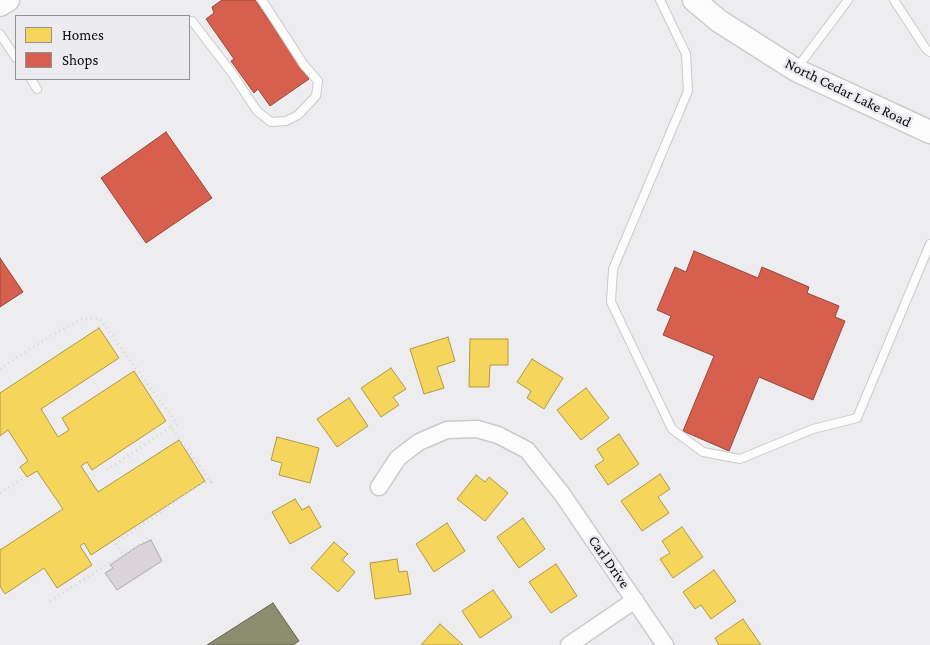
<!DOCTYPE html>
<html>
<head>
<meta charset="utf-8">
<style>
  body { margin:0 }
  #map { position:relative; width:930px; height:645px; overflow:hidden; background:#edecef; font-family:"Crimson Pro",serif }
  canvas { display:block }
  .legend { position:absolute; left:15px; top:15px; width:175px; height:65px; box-sizing:border-box; background:#ecebf0; border:1px solid #929195; margin:0; padding:6px 9px; list-style:none; font-size:15px; color:#0b0b0d }
  .legend li { display:flex; align-items:center; gap:10px; height:25px }
  .legend b { width:25px; border:1px solid #929195 }
</style>
</head>
<body>
<div id="map">
<canvas width="930" height="645"></canvas>
<ul class="legend">
<li><b style="height:14px;background:#f6d55c"></b>Homes</li>
<li><b style="height:14px;background:#d6604d"></b>Shops</li>
</ul>
</div>
<script>
const g = document.querySelector('canvas').getContext('2d');
g.lineJoin = 'round';
function paint(path, color) { g.fillStyle = color; g.fill(path, 'evenodd'); }
const poly = rows => new Path2D(rows.map(r => 'M' + r).join(''));
function stroke(path, color, width, dash) { g.strokeStyle = color; g.lineWidth = width; g.lineCap = dash ? 'butt' : 'round'; g.setLineDash(dash || []); g.stroke(path); }
function write(font, color, halo, rows, align = 'center') {
  g.font = font + ' "Crimson Pro",serif'; g.lineWidth = 5; g.setLineDash([]); g.textBaseline = 'middle'; g.strokeStyle = halo; g.fillStyle = color; for (const [text, x, y, turn = 0] of rows) {
    g.save(); g.translate(x, y); g.rotate((+turn || 0) * Math.PI / 180); g.textAlign = isNaN(turn) ? turn : align; if (halo) g.strokeText(text, 0, 0); g.fillText(text, 0, 0); g.restore();
  }
}
const homes = poly([
  [99,328,119,358,41,409,58,437,69,430,62,418,134,371,166,421,92,470,87,462,81,466,98,492,179,440,205,481,91,555,84,543,80,546,92,565,57,588,44,568,5,594,0,586,0,550,63,509,37,471,27,477,20,467,28,461,8,430,0,436,0,393,99,328],
  [448,337,455,361,437,367,444,388,424,394,410,349,448,337],
  [470,339,508,339,508,365,490,365,489,387,469,387,470,339],
  [532,359,563,378,544,409,527,398,531,391,517,382,532,359],
  [391,368,406,389,393,397,399,405,381,417,361,388,391,368],
  [586,388,609,418,581,440,557,410,586,388],
  [349,398,368,426,337,447,317,419,349,398],
  [619,434,639,464,608,485,595,466,604,460,597,449,619,434],
  [277,437,319,448,310,483,279,475,282,463,271,460,277,437],
  [660,474,670,489,658,497,669,513,642,531,621,501,660,474],
  [476,475,485,482,489,477,508,493,485,521,457,499,476,475],
  [295,499,302,510,309,506,321,527,290,544,272,512,295,499],
  [523,518,545,549,519,568,497,537,523,518],
  [447,523,465,551,434,572,416,544,447,523],
  [682,527,703,557,673,578,660,559,670,553,662,541,682,527],
  [334,542,348,554,342,560,355,572,338,592,311,568,334,542],
  [397,559,399,572,407,571,411,594,375,599,370,563,397,559],
  [556,564,577,596,551,613,529,582,556,564],
  [714,570,736,601,711,619,701,605,695,609,683,592,714,570],
  [493,590,512,617,480,638,462,611,493,590],
  [743,619,761,645,719,645,715,638,743,619],
  [440,624,463,645,421,645,440,624]
]);
const shops = poly([
  [222,0,255,0,309,79,270,106,258,89,254,93,231,61,234,59,206,19,214,13,212,7,222,0],
  [166,132,212,198,146,243,101,178,166,132],
  [694,251,758,278,762,267,809,287,807,293,839,306,835,317,845,321,813,400,759,377,729,451,683,431,714,356,663,335,671,316,657,310,675,267,686,272,694,251],
  [0,258,23,292,0,307,0,258]
]);
const industry = poly([
  [273,603,299,641,293,645,207,645,273,603]
]);
const building = poly([
  [151,540,162,561,117,590,105,573,113,568,110,565,138,546,151,540]
]);
const path = poly([
  [0,369,49,337,82,319,99,318,177,424,171,427],
  [107,470,171,427,211,482,203,482,116,543,123,555],
  [0,493,25,477],
  [50,601,148,539]
]);
const lane = poly([
  [660,0,686,54,688,91,613,269,611,302,672,429,703,452,740,459,813,429,857,418,930,244],
  [894,0,926,49,930,52],
  [189,21,192,21,232,73,257,111,271,122,286,121,298,115,316,96,318,81,304,65,262,0],
  [0,34,16,58],
  [797,68,848,0],
  [31,79,37,89]
]);
const street = poly([
  [379,487,398,458,419,442,447,430,477,429,498,435,527,450,562,494,665,645],
  [569,645,635,600]
]);
const secondary = poly([
  [694,0,719,21,796,70,930,132],
  [0,5,8,0]
]);
const streetNames = [
  ["North Cedar Lake Road",848,93,26],
  ["Carl Drive",609,562,55]
];
paint(homes, '#f6d55c');
stroke(homes, '#b09844', 1);
paint(shops, '#d6604d');
stroke(shops, '#99463a', 1);
paint(industry, '#8c8c6e');
stroke(industry, '#656551', 1);
paint(building, '#dbd3da');
stroke(building, '#abaaac', 1);
stroke(lane, '#cbcacc', 10);
stroke(street, '#cbcacc', 19);
stroke(secondary, '#cbcacc', 25);
stroke(path, '#d7d7d8', 3, [1, 4]);
stroke(lane, '#fcfcfd', 8);
stroke(street, '#fcfcfd', 16);
stroke(secondary, '#fcfcfd', 22);
write('15px', '#0b0b0d', '#ecebf0', streetNames);
</script>
</body>
</html>
